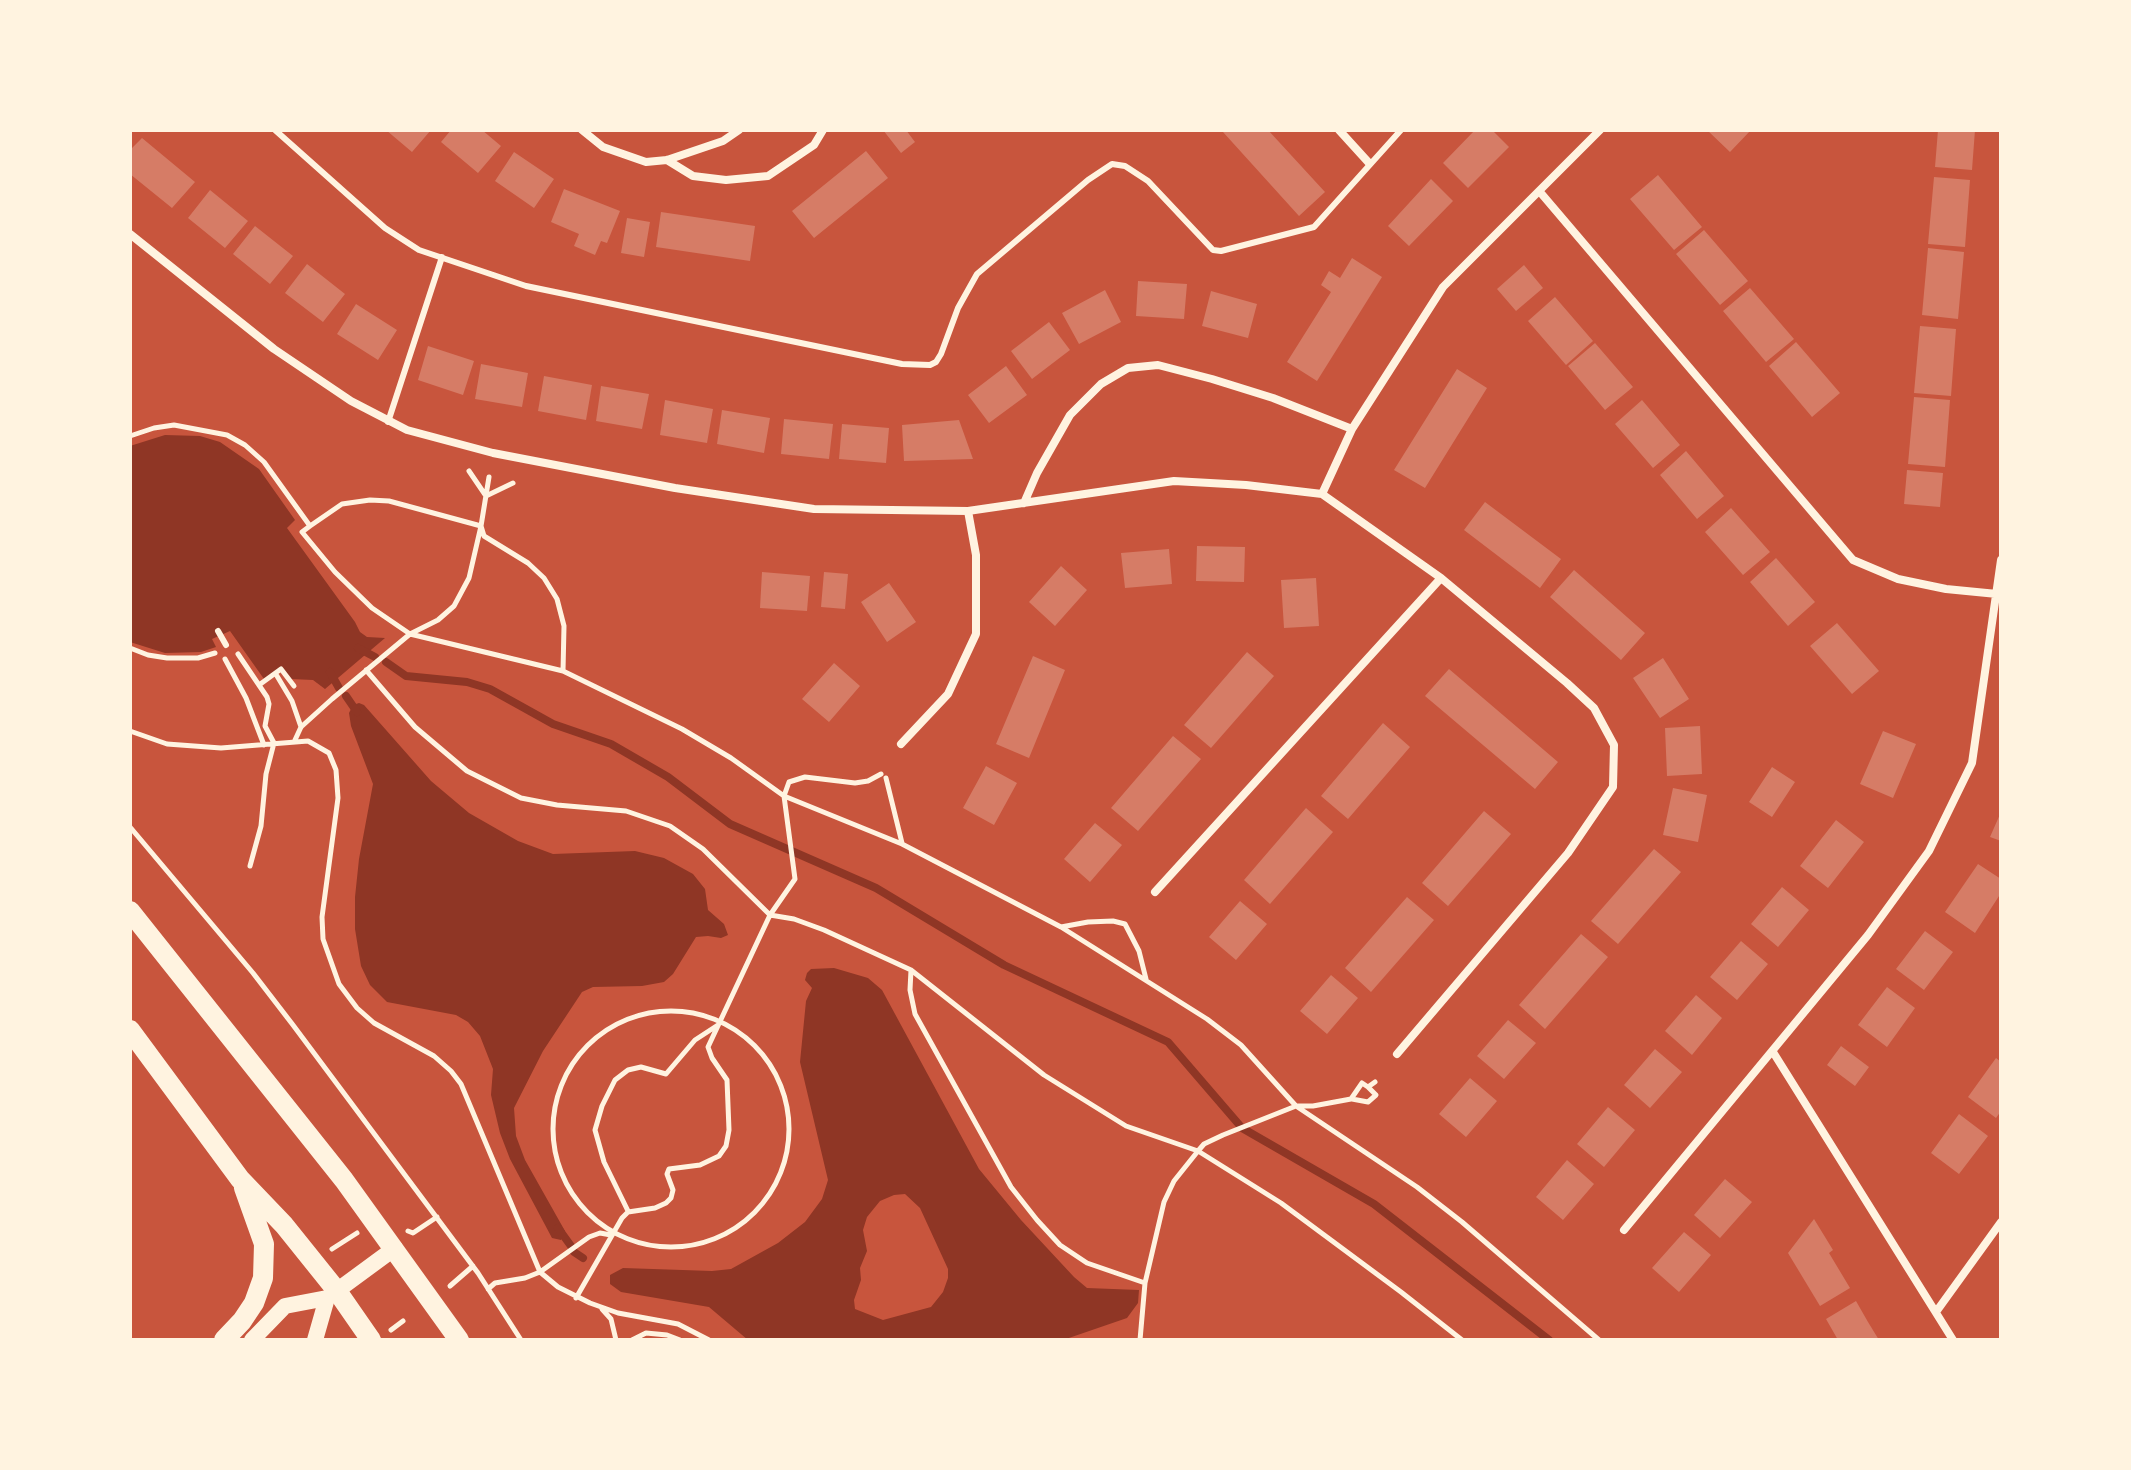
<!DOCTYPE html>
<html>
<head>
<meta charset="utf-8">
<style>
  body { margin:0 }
  #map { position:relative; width:2131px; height:1470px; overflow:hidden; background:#c8553d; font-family:Raleway,sans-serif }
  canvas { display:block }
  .frame { position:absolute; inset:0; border:132px solid #fff3e0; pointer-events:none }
</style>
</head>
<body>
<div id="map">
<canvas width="2131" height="1470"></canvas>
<div class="frame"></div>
</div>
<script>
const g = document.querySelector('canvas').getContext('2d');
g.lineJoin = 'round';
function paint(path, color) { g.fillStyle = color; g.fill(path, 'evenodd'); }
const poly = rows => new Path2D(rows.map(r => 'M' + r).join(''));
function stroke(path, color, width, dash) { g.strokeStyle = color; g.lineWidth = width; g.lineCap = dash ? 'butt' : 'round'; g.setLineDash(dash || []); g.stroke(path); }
const water = poly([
  [165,435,200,436,220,442,259,469,295,520,287,528,355,622,360,632,367,637,385,638,325,689,313,680,291,679,282,667,264,679,230,631,212,639,216,647,201,652,165,653,130,642,130,446],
  [359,703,364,705,431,781,469,813,518,841,553,854,635,851,664,858,693,874,705,889,708,910,724,924,728,935,721,938,708,936,696,937,673,974,664,982,642,986,593,987,582,992,543,1051,514,1108,516,1136,525,1160,565,1231,561,1240,552,1238,510,1159,500,1133,491,1095,493,1069,480,1036,468,1022,456,1015,387,1002,370,985,361,966,355,929,355,897,359,859,373,784,351,726,349,713,353,705],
  [834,968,868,978,882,990,979,1169,1021,1220,1074,1277,1087,1288,1139,1290,1138,1303,1127,1318,1063,1340,748,1340,709,1307,621,1292,610,1284,610,1275,623,1268,712,1271,731,1269,778,1243,805,1222,822,1199,828,1180,800,1062,806,1001,812,988,805,980,807,973,811,969],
  [894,1195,905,1194,920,1208,948,1269,948,1278,943,1292,931,1307,883,1320,855,1309,854,1300,861,1280,860,1268,867,1251,863,1230,867,1217,880,1201]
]);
const stream = poly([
  [358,648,375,657],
  [386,662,406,676,467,682,490,689,553,724,611,744,668,777,730,824,876,888,1004,965,1168,1042,1242,1128,1374,1204,1549,1340],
  [330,672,339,688],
  [346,696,357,712],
  [558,1228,571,1246],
  [574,1252,583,1258]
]);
const building = poly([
  [386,130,431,130,412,152],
  [451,130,482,130,501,146,478,173,441,142],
  [883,130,906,130,915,142,901,153],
  [1225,130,1268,130,1325,192,1299,216,1223,132],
  [1475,130,1492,130,1509,147,1468,188,1443,163],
  [1707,130,1751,130,1730,152],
  [1938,130,1975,130,1972,170,1935,167],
  [142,138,195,182,172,208,130,174,130,150],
  [866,151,888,178,814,238,792,211],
  [514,152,554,179,534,208,495,181],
  [1658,175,1702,227,1674,250,1630,199],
  [1934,177,1970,180,1965,247,1928,244],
  [1431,179,1453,201,1409,246,1388,226],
  [564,189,620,211,607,243,601,241,595,255,574,246,579,234,551,222],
  [210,190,248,221,225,248,188,218],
  [661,212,755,226,750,261,656,247],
  [627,218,650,222,644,257,621,253],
  [255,226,293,256,270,284,233,254],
  [1704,230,1748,281,1720,305,1676,254],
  [1928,248,1964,252,1958,319,1922,315],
  [1352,258,1382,277,1317,381,1287,362,1331,292,1321,285,1329,271,1340,278],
  [307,264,345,294,323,322,285,293],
  [1524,265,1543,288,1516,311,1497,289],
  [1138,281,1187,284,1184,319,1136,316],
  [1750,288,1794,339,1766,362,1723,311],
  [1105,290,1121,322,1079,344,1062,313],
  [1211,291,1257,304,1248,338,1202,326],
  [1555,297,1593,341,1566,365,1528,321],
  [356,304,397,330,378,360,337,334],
  [1049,322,1070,350,1032,379,1011,351],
  [1920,326,1956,329,1951,396,1914,393],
  [1796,342,1840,393,1812,417,1769,366],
  [1595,343,1633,387,1605,410,1568,366],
  [428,346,474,361,463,395,418,380],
  [481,364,528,373,522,407,475,399],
  [1006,366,1027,395,989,423,968,395],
  [1457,369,1487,388,1425,488,1394,470],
  [544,376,592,385,586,420,538,411],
  [601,386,649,394,642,429,596,421],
  [1914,397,1950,400,1945,467,1908,464],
  [665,400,713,409,707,443,660,435],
  [1642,400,1680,445,1653,468,1615,424],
  [722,410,770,418,764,453,717,444],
  [784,419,833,424,829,459,781,454],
  [959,420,973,459,904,461,902,425],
  [842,424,889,428,886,463,839,459],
  [1686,451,1724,496,1697,519,1660,475],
  [1907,470,1943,473,1940,507,1904,504],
  [1485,502,1561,559,1540,588,1464,530],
  [1731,508,1770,552,1743,575,1705,532],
  [1197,546,1245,547,1244,582,1196,581],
  [1169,549,1172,584,1125,588,1121,553],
  [1776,558,1815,602,1788,626,1750,582],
  [1061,566,1087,590,1055,626,1029,602],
  [1574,570,1645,633,1621,660,1550,597],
  [762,572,810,576,807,611,760,608],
  [824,572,848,574,845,609,821,607],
  [1316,578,1319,626,1284,628,1281,580],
  [889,583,916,622,887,642,861,602],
  [1837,623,1879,671,1852,694,1810,646],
  [1247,652,1274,676,1211,748,1184,725],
  [1033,656,1065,670,1029,758,996,744],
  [1663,658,1689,699,1660,718,1633,678],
  [834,663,860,686,829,722,802,699],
  [1449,669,1558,762,1535,789,1425,696],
  [1383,723,1410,747,1348,819,1321,796],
  [1700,726,1702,774,1667,776,1665,728],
  [1883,731,1916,744,1893,798,1860,784],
  [1173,736,1201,759,1138,831,1111,808],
  [986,766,1017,783,994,825,963,808],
  [1772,767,1795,782,1772,817,1749,802],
  [1673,788,1707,795,1698,842,1663,835],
  [1306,808,1333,832,1270,904,1244,880],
  [1484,811,1511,834,1448,906,1422,883],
  [2001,812,2001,841,1990,837],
  [1836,820,1864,842,1828,888,1800,866],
  [1095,823,1122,845,1090,882,1064,859],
  [1654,849,1681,872,1618,944,1591,921],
  [1978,864,2001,879,2001,893,1975,933,1945,912],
  [1782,887,1809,910,1778,947,1751,924],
  [1407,897,1434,920,1371,992,1345,968],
  [1240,901,1267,924,1236,960,1209,937],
  [1925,931,1953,952,1924,990,1896,969],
  [1581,934,1608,957,1545,1029,1519,1005],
  [1741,941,1768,964,1737,1000,1710,977],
  [1331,975,1358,998,1327,1034,1300,1011],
  [1887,987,1915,1008,1887,1047,1858,1025],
  [1696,995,1722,1018,1692,1055,1665,1031],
  [1508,1020,1536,1043,1504,1079,1477,1056],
  [1841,1046,1869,1067,1855,1086,1827,1065],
  [1655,1049,1682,1072,1650,1108,1624,1085],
  [1996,1058,2001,1062,2001,1111,1996,1118,1968,1097],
  [1470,1078,1497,1101,1466,1137,1439,1114],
  [1608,1107,1635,1130,1604,1167,1577,1144],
  [1959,1114,1988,1136,1959,1174,1931,1153],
  [1567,1160,1594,1184,1563,1220,1536,1197],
  [1725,1179,1752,1202,1720,1238,1694,1215],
  [1814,1219,1833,1250,1829,1253,1850,1288,1820,1306,1788,1253],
  [1684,1232,1711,1255,1679,1292,1652,1268],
  [1856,1301,1868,1322,1879,1340,1838,1340,1826,1319]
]);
const path = poly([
  [130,436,154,428,174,425,227,435,245,445,264,462,310,526,342,504,370,500,389,501,481,526,469,578,454,606,438,620,410,634,332,699,301,727,295,740],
  [469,471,486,496,513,483],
  [310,526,302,532,335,572,372,608,410,634,563,671,564,626,557,599,544,578,528,563,484,536,481,526,489,477],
  [130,648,148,655,167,658,198,658,215,653],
  [238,654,267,697,269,704,265,726,274,743,266,774,261,826,250,866],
  [225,659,246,698,264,745],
  [366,670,415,727,467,771,521,798,557,805,626,811,670,826,703,849,770,915,794,919,824,930,911,970,1044,1075,1126,1126,1198,1151,1281,1203,1401,1292,1462,1340],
  [563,671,682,729,731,758,784,796,902,844,1061,927,1207,1019,1241,1045,1296,1106,1417,1187,1462,1222,1599,1340],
  [277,676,292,701,301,727],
  [259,685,281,669,294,686],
  [130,731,167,744,221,748,308,741,329,753,336,770,338,798,322,917,323,939,339,984,357,1008,374,1023,434,1056,451,1071,461,1084,540,1272,558,1287,590,1303,618,1313,678,1324,709,1340],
  [886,778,902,843],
  [130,827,253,973,293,1025,478,1273,521,1340],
  [1061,927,1088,922,1113,921,1125,924,1139,951,1146,979],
  [911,970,910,990,915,1014,1011,1187,1037,1220,1060,1245,1087,1263,1145,1283],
  '553 1129a118 118 0 1 1 236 0a118 118 0 1 1-236 0Z',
  [1352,1099,1368,1102,1376,1095,1368,1087],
  [628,1211,604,1162,595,1130,602,1106,615,1080,628,1070,641,1067,666,1074,695,1040,718,1025],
  [408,1231,413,1233,437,1217],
  [332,1249,357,1233],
  [450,1286,473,1266],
  [488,1289,495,1283,525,1278,540,1272,589,1237,600,1233,611,1235],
  [576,1298,622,1218,628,1212,655,1208,666,1203,671,1198,673,1190,667,1174,669,1169,700,1165,719,1156,726,1146,729,1130,727,1080,712,1058,708,1047,770,915,795,879,784,796,789,782,805,777,855,783,868,781,881,774],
  [602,1309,611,1319,616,1340],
  [391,1330,403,1321],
  [632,1340,646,1333,667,1335,680,1340],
  [1140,1340,1145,1283,1164,1202,1174,1181,1198,1151,1204,1144,1223,1135,1296,1106,1313,1106,1351,1099,1362,1083,1368,1087,1375,1082]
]);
const service = poly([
  [275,130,385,228,419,250,526,286,902,364,930,365,936,362,941,354,958,308,977,274,1088,180,1112,164,1125,166,1148,181,1213,250,1221,251,1314,227,1401,130],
  [388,422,442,257],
  [218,631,226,645]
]);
const minor = poly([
  [582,130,603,147,646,162,667,160,723,141,739,130],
  [1339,130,1369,163],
  [667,160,693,176,726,180,768,176,814,145,823,130],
  [1540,192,1853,560,1898,579,1946,589,1997,594],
  [130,234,274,349,351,401,407,430,493,453,675,488,814,509,968,511,1174,481,1246,485,1322,494,1441,578,1567,683,1594,708,1614,745,1613,787,1568,853,1397,1054],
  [1322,494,1352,429,1443,287,1600,130],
  [1024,503,1037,473,1070,415,1101,384,1128,368,1158,365,1212,379,1273,398,1352,429],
  [901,744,948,694,976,634,976,555,968,511],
  [1155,892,1441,578],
  [1773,1052,1953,1340],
  [1624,1230,1868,935,1929,851,1972,763,2001,560],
  [1936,1312,2001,1222]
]);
const secondary = poly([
  [252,1340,285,1306,327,1298,395,1248],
  [315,1340,327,1298]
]);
const primary = poly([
  [130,911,344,1180,459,1340],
  [130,1030,240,1179,284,1225,337,1291,371,1340],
  [224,1340,242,1321,254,1303,263,1278,264,1244,244,1188]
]);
paint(water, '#8f3625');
stroke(stream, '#8f3625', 8);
paint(building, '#d67c66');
stroke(path, '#fff3e0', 5);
stroke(service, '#fff3e0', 6);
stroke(minor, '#fff3e0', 8);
stroke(secondary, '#fff3e0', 16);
stroke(primary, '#fff3e0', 20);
</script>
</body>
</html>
